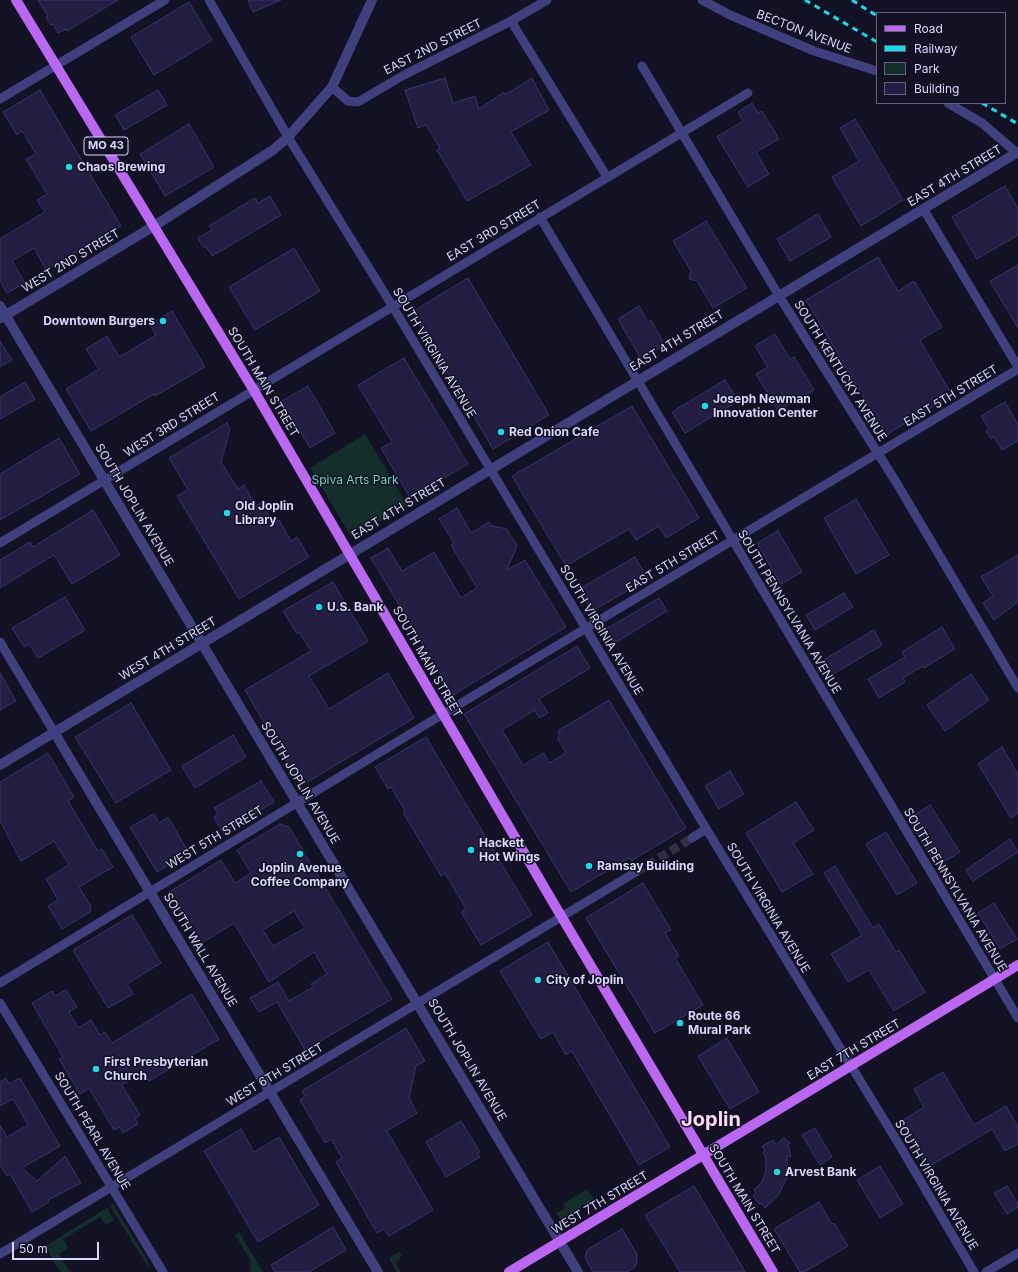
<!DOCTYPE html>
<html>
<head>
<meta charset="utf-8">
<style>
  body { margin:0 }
  #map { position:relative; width:1018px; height:1272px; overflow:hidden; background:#131124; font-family:Inter,sans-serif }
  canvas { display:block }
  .legend { position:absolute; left:876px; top:12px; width:130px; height:92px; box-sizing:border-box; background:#131124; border:1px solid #63607a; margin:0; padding:5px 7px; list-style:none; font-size:12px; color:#dad7fc }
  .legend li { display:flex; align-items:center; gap:8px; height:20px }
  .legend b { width:20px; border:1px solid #63607a }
  .scale { position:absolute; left:12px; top:1242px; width:87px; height:18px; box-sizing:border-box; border:2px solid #dad7fc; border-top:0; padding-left:5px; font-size:12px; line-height:14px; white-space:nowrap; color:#dad7fc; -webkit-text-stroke:3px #131124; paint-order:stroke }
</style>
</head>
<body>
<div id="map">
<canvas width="1018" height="1272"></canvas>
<ul class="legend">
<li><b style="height:5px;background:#ba68f2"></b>Road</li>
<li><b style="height:5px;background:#14dceb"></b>Railway</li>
<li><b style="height:11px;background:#142e2c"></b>Park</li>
<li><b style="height:11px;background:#251e43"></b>Building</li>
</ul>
<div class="scale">50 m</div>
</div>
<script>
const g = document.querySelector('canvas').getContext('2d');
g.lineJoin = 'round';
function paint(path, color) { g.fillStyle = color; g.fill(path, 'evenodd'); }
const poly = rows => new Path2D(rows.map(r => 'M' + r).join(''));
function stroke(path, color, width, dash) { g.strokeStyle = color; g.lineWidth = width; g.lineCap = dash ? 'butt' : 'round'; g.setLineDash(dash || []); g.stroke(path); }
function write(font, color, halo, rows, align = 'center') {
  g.font = font + ' Inter,sans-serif'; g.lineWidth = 3; g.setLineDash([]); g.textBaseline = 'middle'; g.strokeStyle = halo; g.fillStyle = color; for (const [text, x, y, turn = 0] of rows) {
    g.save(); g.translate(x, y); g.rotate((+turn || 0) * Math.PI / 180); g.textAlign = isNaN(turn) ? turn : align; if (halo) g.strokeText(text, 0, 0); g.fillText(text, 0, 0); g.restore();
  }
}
const green = poly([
  [365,434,408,506,354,537,350,535,310,468],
  [587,1189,594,1199,563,1220,561,1220,556,1213,565,1208,563,1204],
  [113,1204,148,1261,149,1269,110,1206],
  [107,1208,114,1220,106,1225,100,1217,63,1239,68,1248,59,1254,70,1272,60,1272,45,1246],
  [239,1232,263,1272,252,1272,250,1269,251,1261,235,1235],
  [399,1252,402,1255,396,1264,401,1272,397,1272,389,1258]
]);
const building = poly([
  [38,0,118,0,67,31,66,29,58,33,53,24,51,25,46,17,48,16,38,0],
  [248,0,281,0,253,12,248,0],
  [189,2,212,40,154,75,131,37,189,2],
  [445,78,453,103,475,96,479,109,504,92,505,95,532,78,549,110,511,132,531,165,467,201,437,150,440,148,426,125,418,128,405,90,445,78],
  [40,90,121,226,46,270,34,248,12,261,25,283,7,293,0,281,0,239,45,212,37,200,47,194,26,159,36,154,22,131,17,135,3,112,40,90],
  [158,90,167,105,124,130,115,115,158,90],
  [752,103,758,113,762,111,779,139,756,152,769,174,748,187,717,137,743,121,738,112,752,103],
  [855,119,903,200,861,226,832,177,859,161,840,128,855,119],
  [189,124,214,167,165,196,140,154,189,124],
  [1005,186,1018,208,1018,235,977,259,952,217,1005,186],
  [270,196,281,215,212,256,206,246,204,248,198,238,212,230,209,226,255,198,258,203,270,196],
  [818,214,831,237,790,261,777,239,818,214],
  [706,221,747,288,713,308,697,281,689,279,691,271,673,241,706,221],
  [294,248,320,291,255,330,229,287,294,248],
  [878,257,898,291,914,281,942,327,920,340,952,395,886,435,806,300,878,257],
  [1018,265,1018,328,990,281,1018,265],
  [468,278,549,415,493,449,412,312,468,278],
  [639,306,648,322,651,320,665,345,641,359,618,319,639,306],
  [172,311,205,367,155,396,154,394,91,431,66,389,99,369,86,349,107,336,119,357,156,335,150,324,172,311],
  [775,334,790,359,794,357,814,390,778,411,756,374,768,367,755,346,775,334],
  [0,341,12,360,0,367,0,341],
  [404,358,468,464,410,498,381,448,392,442,358,385,404,358],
  [725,380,738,401,685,433,672,412,725,380],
  [25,382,35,399,0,419,0,397,25,382],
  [308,386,335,433,310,448,282,401,308,386],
  [1005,402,1018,424,1018,441,1002,450,994,437,991,439,986,431,989,429,981,416,1005,402],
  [632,406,699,518,666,538,659,526,636,540,629,529,566,566,512,476,632,406],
  [227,423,230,429,221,462,238,489,244,485,256,506,261,503,274,523,279,520,291,541,297,537,309,557,239,599,177,496,188,490,169,458,227,423],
  [59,438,80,474,0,520,0,474,59,438],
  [856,499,889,555,856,574,824,518,856,499],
  [457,508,471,533,489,522,492,526,507,529,517,546,507,570,525,560,566,627,453,695,371,558,388,548,402,571,434,552,461,598,477,588,451,545,454,543,439,519,457,508],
  [93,510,120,555,72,584,54,555,0,588,0,560,30,542,33,547,93,510],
  [778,531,802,572,781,584,757,543,778,531],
  [1018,555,1018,602,994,620,983,603,993,596,981,577,1018,555],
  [635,557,648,579,592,611,579,589,635,557],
  [333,582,368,641,309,676,329,709,388,673,414,718,301,786,245,690,311,651,299,632,297,634,283,611,333,582],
  [844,593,853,607,815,630,806,615,844,593],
  [65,597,85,630,38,658,29,644,24,647,12,628,65,597],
  [659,598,667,611,615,643,606,629,659,598],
  [942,627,955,649,924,668,923,666,903,678,905,682,879,698,868,679,905,657,902,652,942,627],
  [874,630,882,645,830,676,822,661,874,630],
  [577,646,590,668,539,699,548,713,539,718,535,710,502,730,523,765,544,753,549,763,566,753,558,739,559,730,609,700,686,828,631,861,629,858,571,892,464,714,577,646],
  [0,673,16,701,0,710,0,673],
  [971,674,989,700,945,731,927,705,971,674],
  [131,703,171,770,116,803,75,737,131,703],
  [233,735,246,757,195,788,182,766,233,735],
  [426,737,532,915,481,945,461,912,466,909,445,873,441,876,403,812,405,811,391,787,388,789,375,767,426,737],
  [1002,747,1018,774,1018,813,1011,818,978,764,1002,747],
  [48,753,74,797,68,801,98,851,102,849,113,867,79,887,91,906,90,912,62,929,48,906,58,900,46,879,69,865,54,841,21,861,0,821,0,782,48,753],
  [730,771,744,794,719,809,705,786,730,771],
  [261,781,274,802,223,833,214,817,218,814,214,808,261,781],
  [796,802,814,830,793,843,813,874,782,892,746,833,796,802],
  [930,805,960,852,937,866,908,819,930,805],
  [154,814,159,823,168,817,189,853,157,872,130,827,154,814],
  [280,824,289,827,392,999,305,1050,277,1002,259,1012,250,998,278,982,289,1001,313,987,311,984,327,974,314,952,269,982,234,923,200,944,169,892,221,860,235,883,251,873,237,850,280,824],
  [294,911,305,928,273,946,263,930,294,911],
  [886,832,917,883,897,895,866,844,886,832],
  [1010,839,1018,852,973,881,966,870,1010,839],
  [835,866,873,928,879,924,896,952,899,950,925,992,894,1011,869,970,848,982,831,954,862,935,824,873,835,866],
  [643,883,671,930,665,933,679,956,675,958,703,1005,655,1033,586,918,643,883],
  [994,903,1017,939,1000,949,978,913,994,903],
  [132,915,161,963,127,984,133,994,108,1008,73,950,132,915],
  [548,942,670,1147,639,1165,572,1051,566,1055,553,1032,541,1039,500,971,548,942],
  [66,990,77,1007,69,1012,78,1028,91,1020,100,1035,105,1032,112,1043,192,994,219,1039,149,1081,144,1072,122,1085,140,1115,135,1118,138,1124,123,1133,120,1127,114,1130,89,1088,80,1094,59,1059,63,1057,32,1003,52,991,55,996,66,990],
  [406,1028,425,1061,416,1066,409,1098,417,1113,387,1131,433,1210,389,1236,384,1229,377,1233,336,1162,342,1158,331,1139,325,1143,300,1100,305,1096,302,1091,406,1028],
  [727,1038,759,1092,730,1109,698,1056,727,1038],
  [943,1072,974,1125,1006,1106,1018,1127,1018,1144,1005,1151,992,1129,928,1167,900,1122,924,1107,914,1089,943,1072],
  [6,1078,9,1084,20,1078,60,1146,22,1168,37,1181,65,1156,81,1183,48,1200,49,1202,32,1212,10,1174,7,1176,0,1165,0,1125,7,1137,28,1125,13,1099,0,1106,0,1082,6,1078],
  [461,1121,480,1152,477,1153,480,1157,446,1177,426,1142,461,1121],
  [815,1128,832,1157,820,1165,802,1135,815,1128],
  [241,1129,254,1152,279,1137,319,1205,258,1242,204,1151,241,1129],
  [784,1138,790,1143,788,1146,791,1156,787,1157,788,1175,779,1194,765,1208,762,1203,759,1204,753,1195,756,1193,754,1190,762,1182,766,1171,766,1159,763,1152,765,1151,762,1146,773,1140,776,1145,784,1138],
  [880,1166,903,1204,880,1218,857,1180,880,1166],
  [694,1186,734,1253,745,1272,680,1272,645,1215,694,1186],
  [1007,1186,1018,1204,1018,1207,1007,1214,994,1193,1007,1186],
  [819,1202,832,1224,834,1223,848,1246,804,1272,800,1272,774,1229,819,1202],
  [333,1227,346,1250,309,1272,275,1272,271,1265,333,1227],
  [622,1229,637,1254,637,1261,635,1267,627,1272,593,1272,585,1258,587,1250,622,1229]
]);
const minorTunnel = poly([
  [636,872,692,838]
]);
const minor = poly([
  [209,0,288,137,393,307,713,840,897,1141,974,1272],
  [702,0,730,15,814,51,877,71],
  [511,21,607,177],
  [642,66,779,296,896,482,1018,688],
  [332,87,348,101,358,102,402,76,511,21,547,0],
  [0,99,165,0],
  [948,103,982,123,1017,153],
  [924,210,1018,367],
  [540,217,1018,1018],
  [0,543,748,93],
  [0,642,54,732],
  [692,838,706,829],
  [0,983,443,714,1018,369],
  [0,1003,163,1272],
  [0,1254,636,872],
  [986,1272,1018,1253]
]);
const tertiary = poly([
  [0,306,578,1272],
  [1,318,154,226,273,150,288,137,332,87,372,0],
  [54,732,378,1272],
  [0,765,1018,152]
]);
const primary = poly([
  [16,0,253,389,554,904,773,1272],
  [509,1272,1018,965]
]);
const rail = poly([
  [805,0,877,42],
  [852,0,877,16],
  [982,103,1018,124]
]);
const markers = [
  [69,167,4,"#14dceb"],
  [163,321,4,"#14dceb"],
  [705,406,4,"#14dceb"],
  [501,432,4,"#14dceb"],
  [227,513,4,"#14dceb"],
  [319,607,4,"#14dceb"],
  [471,850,4,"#14dceb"],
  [300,854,4,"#14dceb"],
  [589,866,4,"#14dceb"],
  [538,980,4,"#14dceb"],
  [680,1023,4,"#14dceb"],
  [96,1069,4,"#14dceb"],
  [777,1172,4,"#14dceb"]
];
const shields = [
  [106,146,44]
];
const shieldNames = [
  ["MO 43",106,146]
];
const streetNames = [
  ["BECTON AVENUE",804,32,21],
  ["EAST 2ND STREET",433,47,-27],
  ["EAST 4TH STREET",955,176,-31],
  ["EAST 3RD STREET",494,231,-31],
  ["WEST 2ND STREET",71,261,-31],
  ["EAST 4TH STREET",677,341,-31],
  ["SOUTH VIRGINIA AVENUE",434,353,59],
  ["SOUTH KENTUCKY AVENUE",840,371,58],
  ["SOUTH MAIN STREET",263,382,59],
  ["EAST 5TH STREET",951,396,-31],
  ["WEST 3RD STREET",172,425,-32],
  ["SOUTH JOPLIN AVENUE",134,505,59],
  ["EAST 4TH STREET",399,509,-31],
  ["EAST 5TH STREET",673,562,-31],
  ["SOUTH PENNSYLVANIA AVENUE",789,612,59],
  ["SOUTH VIRGINIA AVENUE",601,630,59],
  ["WEST 4TH STREET",168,649,-31],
  ["SOUTH MAIN STREET",427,662,60],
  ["SOUTH JOPLIN AVENUE",300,783,59],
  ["WEST 5TH STREET",215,838,-31],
  ["SOUTH PENNSYLVANIA AVENUE",955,890,59],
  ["SOUTH VIRGINIA AVENUE",768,908,59],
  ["SOUTH WALL AVENUE",200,950,59],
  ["EAST 7TH STREET",854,1050,-31],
  ["SOUTH JOPLIN AVENUE",467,1060,59],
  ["WEST 6TH STREET",275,1075,-31],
  ["SOUTH PEARL AVENUE",92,1131,59],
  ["SOUTH VIRGINIA AVENUE",936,1185,59],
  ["SOUTH MAIN STREET",744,1199,59],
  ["WEST 7TH STREET",600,1203,-31]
];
const poiNames = [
  ["Chaos Brewing",77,167],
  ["Downtown Burgers",155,321,"right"],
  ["Joseph Newman",713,399],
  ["Innovation Center",713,413],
  ["Red Onion Cafe",509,432],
  ["Old Joplin",235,506],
  ["Library",235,520],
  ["U.S. Bank",327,607],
  ["Hackett",479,843],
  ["Hot Wings",479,857],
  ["Ramsay Building",597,866],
  ["Joplin Avenue",300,868,"center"],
  ["Coffee Company",300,882,"center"],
  ["City of Joplin",546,980],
  ["Route 66",688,1016],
  ["Mural Park",688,1030],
  ["First Presbyterian",104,1062],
  ["Church",104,1076],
  ["Arvest Bank",785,1172]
];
const parkNames = [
  ["Spiva Arts Park",355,480]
];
const townNames = [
  ["Joplin",711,1120]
];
paint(green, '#142e2c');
paint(building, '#251e43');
stroke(building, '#3c326d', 1);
stroke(minorTunnel, '#312f44', 9, [9, 4.5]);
stroke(minor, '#40407f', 9);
stroke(tertiary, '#40407f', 10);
stroke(primary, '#ba68f2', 10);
stroke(rail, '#14dceb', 3, [6, 5]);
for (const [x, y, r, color] of markers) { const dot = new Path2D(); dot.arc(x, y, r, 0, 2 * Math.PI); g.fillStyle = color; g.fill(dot); stroke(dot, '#131124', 1.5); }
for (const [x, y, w] of shields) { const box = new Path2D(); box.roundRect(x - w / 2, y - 9, w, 18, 3); g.fillStyle = '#131124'; g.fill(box); stroke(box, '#dad7fc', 1); }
write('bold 11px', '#dad7fc', null, shieldNames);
write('12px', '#dad7fc', '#131124', streetNames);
write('bold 12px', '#dad7fc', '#131124', poiNames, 'left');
write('12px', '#69d6b7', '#131124', parkNames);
write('bold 20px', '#fcd9f0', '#131124', townNames);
</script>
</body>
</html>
